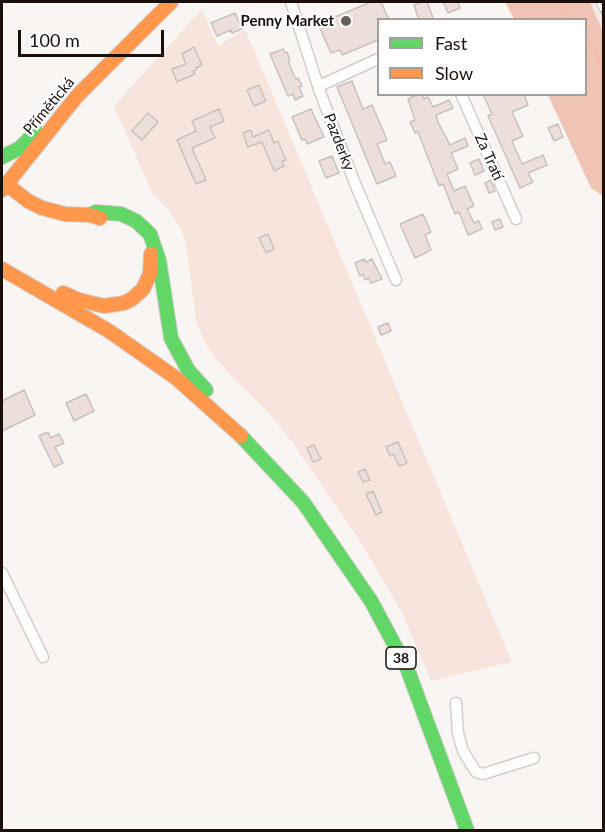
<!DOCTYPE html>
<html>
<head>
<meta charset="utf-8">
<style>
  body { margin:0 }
  #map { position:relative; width:605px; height:832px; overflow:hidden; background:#f9f5f3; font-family:Lato,sans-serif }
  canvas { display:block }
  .frame { position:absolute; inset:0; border:3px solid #1a0f0b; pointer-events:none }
  .legend { position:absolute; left:377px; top:18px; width:210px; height:78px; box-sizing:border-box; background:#fff; border:2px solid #a39f9d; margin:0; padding:8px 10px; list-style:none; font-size:18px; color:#1a0f0b }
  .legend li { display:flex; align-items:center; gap:12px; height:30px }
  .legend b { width:30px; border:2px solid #a39f9d }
  .scale { position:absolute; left:18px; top:30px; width:146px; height:27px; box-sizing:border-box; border:3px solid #1a0f0b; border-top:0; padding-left:8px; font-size:18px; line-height:21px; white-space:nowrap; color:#1a0f0b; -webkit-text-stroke:4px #fff; paint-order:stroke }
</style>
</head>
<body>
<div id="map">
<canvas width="605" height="832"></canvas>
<div class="frame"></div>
<ul class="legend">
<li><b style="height:8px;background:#63d668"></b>Fast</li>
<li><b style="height:8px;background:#ff974d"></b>Slow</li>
</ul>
<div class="scale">100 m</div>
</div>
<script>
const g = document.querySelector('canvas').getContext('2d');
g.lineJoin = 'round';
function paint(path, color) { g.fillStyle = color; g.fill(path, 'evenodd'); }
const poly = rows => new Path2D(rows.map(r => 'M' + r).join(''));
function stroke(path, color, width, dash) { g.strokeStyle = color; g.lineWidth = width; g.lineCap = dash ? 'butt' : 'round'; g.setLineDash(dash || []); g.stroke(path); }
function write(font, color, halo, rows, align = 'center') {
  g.font = font + ' Lato,sans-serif'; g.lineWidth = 4.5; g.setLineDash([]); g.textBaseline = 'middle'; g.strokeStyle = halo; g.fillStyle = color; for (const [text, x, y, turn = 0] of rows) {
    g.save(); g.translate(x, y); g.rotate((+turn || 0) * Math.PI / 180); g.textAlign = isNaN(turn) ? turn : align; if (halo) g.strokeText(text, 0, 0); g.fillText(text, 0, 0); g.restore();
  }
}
const built = poly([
  [590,2,603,2,603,32]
]);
const green = poly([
  [202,9,218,46,245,29,512,662,431,681,401,611,358,538,292,442,267,411,229,374,206,345,196,321,186,244,181,229,170,212,153,195,114,106]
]);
const forest = poly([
  [505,2,590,2,603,32,603,196,591,188,548,95,586,94,586,20,514,19]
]);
const stream = poly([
  [560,2,570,20],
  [586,36,595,52,604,75]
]);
const building = poly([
  [371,2,381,2,389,20,378,20,378,40,342,55,340,50,331,53,318,24,371,2],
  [422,2,427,2,434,20,419,20,414,5,422,2],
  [443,2,458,2,460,8,448,13,443,2],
  [235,13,242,29,232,33,231,30,217,36,211,23,235,13],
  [194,47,202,65,196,68,196,70,193,71,195,74,177,82,172,69,186,64,182,54,194,47],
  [283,49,285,53,287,52,290,60,288,61,294,75,296,79,298,78,302,86,299,87,303,96,295,100,293,94,288,96,270,54,283,49],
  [352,81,363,109,372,105,387,140,377,144,385,164,390,162,396,176,377,184,337,87,352,81],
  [259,85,266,101,254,106,247,90,259,85],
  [419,94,422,94,424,99,428,97,433,107,449,100,453,108,436,115,438,122,450,145,465,138,468,146,451,153,458,169,447,174,454,191,465,186,474,206,467,209,474,223,479,221,482,229,468,235,459,212,455,214,443,184,439,186,418,132,415,133,410,122,415,120,408,99,419,94],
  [483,94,524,94,528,105,512,112,523,136,512,141,522,164,543,155,547,165,528,173,533,182,520,188,488,116,492,114,483,94],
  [219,109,224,121,210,127,215,138,192,148,206,180,196,184,177,140,196,131,192,121,219,109],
  [311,109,324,137,307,144,305,139,302,140,292,117,311,109],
  [148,113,158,122,142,140,132,131,148,113],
  [558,124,563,137,554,141,548,128,558,124],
  [251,130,253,137,269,130,274,143,278,141,286,160,282,161,284,166,274,171,262,142,248,147,243,133,251,130],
  [332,156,339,173,326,178,319,161,332,156],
  [479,159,484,171,475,175,470,163,479,159],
  [491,180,495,191,489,193,485,183,491,180],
  [423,214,431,232,425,235,431,250,415,258,400,224,423,214],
  [500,219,503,227,495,230,492,222,500,219],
  [268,234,274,249,266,253,259,238,268,234],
  [364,259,366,262,372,259,382,279,371,283,369,278,365,280,363,274,360,276,355,263,364,259],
  [388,323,391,331,381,335,378,327,388,323],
  [24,390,35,415,2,431,2,401,24,390],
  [86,394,94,411,74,421,66,403,86,394],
  [48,432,51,438,59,434,64,443,55,447,63,463,54,467,39,436,48,432],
  [398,442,407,463,399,466,394,455,390,456,386,447,398,442],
  [314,445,321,459,313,462,307,448,314,445],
  [365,469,370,480,363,482,358,472,365,469],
  [373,491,382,512,376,515,366,494,373,491]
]);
const street = poly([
  [291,2,320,92,356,186,396,280],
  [319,86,378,59],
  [461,94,516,219],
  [2,573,43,657],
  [456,703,458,733,463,751,476,772,483,774,534,758]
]);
const fast = poly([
  [2,157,20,148,36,132],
  [89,215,96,212,121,214,136,221,150,234,159,260,171,338,188,370,206,390],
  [241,436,303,502,371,601,407,668,467,830]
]);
const slow = poly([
  [6,184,28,201,42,208,65,214,89,215,100,218],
  [2,190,77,96,171,2],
  [2,269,109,331,176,378,241,436],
  [63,293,79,300,104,306,124,303,132,299,143,289,150,274,151,254]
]);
const rail = poly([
  [598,2,604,14]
]);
const markers = [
  [346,21,6,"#68605c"]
];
const shields = [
  [401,658,30]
];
const shieldNames = [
  ["38",401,658]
];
const poiNames = [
  ["Penny Market",334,21]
];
const streetNames = [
  ["Přímětická",49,106,-50],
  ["Pazderky",339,142,69],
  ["Za Tratí",489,157,66]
];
paint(built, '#f2e7e2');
paint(green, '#f7e4dd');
paint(forest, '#f0c4b4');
stroke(stream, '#f4bca9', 3);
paint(building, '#ecded9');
stroke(building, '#c9c1be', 1.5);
stroke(street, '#d5cdca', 13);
stroke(fast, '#d5cdca', 16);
stroke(slow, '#d5cdca', 16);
stroke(street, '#fefefd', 10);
stroke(fast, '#63d668', 14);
stroke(slow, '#ff974d', 14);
stroke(rail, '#c2c0c0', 5);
stroke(rail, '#fff', 3, [9]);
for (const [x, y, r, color] of markers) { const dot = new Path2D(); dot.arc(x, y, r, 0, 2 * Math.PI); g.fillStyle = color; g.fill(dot); stroke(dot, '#fff', 2); }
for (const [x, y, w] of shields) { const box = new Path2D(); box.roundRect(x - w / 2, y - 11, w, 22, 4.5); g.fillStyle = '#fff'; g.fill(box); stroke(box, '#1a0f0b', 1.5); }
write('bold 14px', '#1a0f0b', null, shieldNames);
write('bold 15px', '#1a0f0b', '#fff', poiNames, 'right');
write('15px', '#1a0f0b', '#fff', streetNames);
</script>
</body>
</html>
